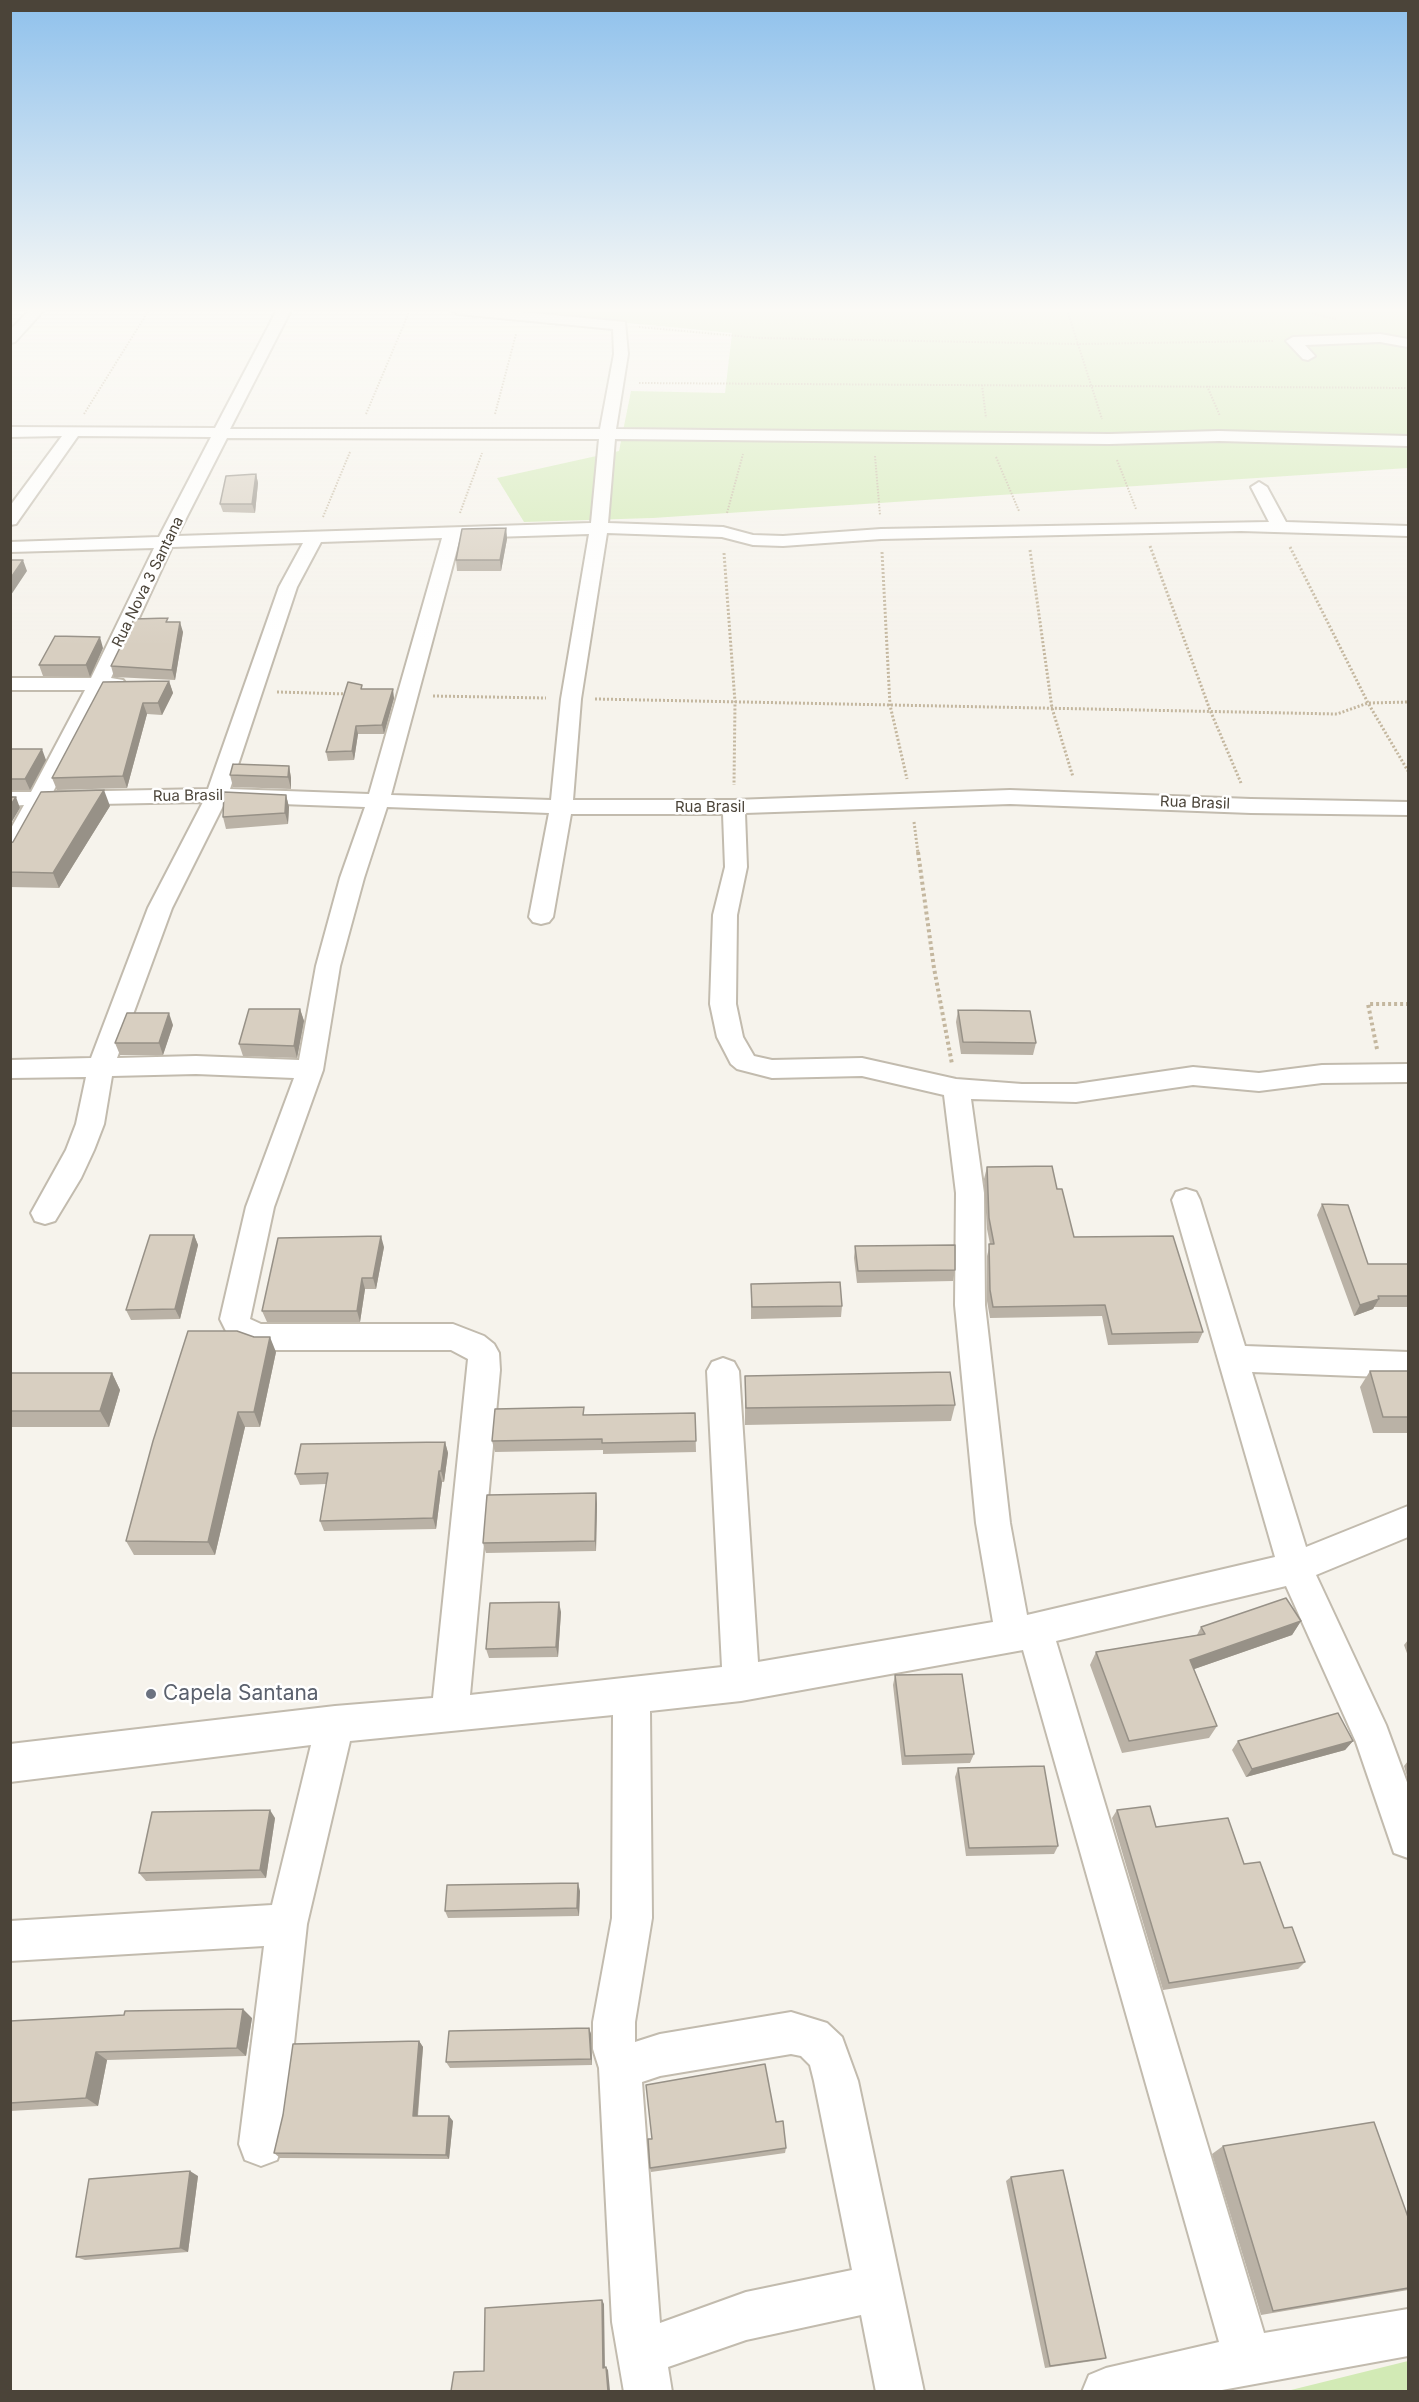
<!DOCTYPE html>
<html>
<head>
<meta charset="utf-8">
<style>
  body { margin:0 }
  #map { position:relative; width:1419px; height:2402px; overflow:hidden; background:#f6f3ec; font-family:Inter,sans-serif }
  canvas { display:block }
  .frame { position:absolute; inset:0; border:12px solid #4b4439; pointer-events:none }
</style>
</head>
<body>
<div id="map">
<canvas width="1419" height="2402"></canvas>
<div class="frame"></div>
</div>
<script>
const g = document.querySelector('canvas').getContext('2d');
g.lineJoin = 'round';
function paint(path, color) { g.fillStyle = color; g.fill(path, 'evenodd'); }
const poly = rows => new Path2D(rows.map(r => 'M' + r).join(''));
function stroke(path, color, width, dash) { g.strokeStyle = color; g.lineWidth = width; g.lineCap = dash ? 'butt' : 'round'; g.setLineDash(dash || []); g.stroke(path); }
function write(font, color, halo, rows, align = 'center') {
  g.font = font + ' Inter,sans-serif'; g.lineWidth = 5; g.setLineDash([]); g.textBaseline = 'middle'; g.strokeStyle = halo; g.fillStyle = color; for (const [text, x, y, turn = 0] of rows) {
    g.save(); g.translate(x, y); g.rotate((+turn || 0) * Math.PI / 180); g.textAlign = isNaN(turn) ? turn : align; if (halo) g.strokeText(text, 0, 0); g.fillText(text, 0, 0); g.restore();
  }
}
const green = poly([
  [494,310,1408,310,1408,468,653,518,524,522,497,478,619,451,631,391,725,393,732,333],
  [1408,2361,1408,2391,1287,2391]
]);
const pathFar2 = poly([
  [1067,310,1102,419],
  [1297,310,1336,319],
  [639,327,760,338,1078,344,1273,341],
  [639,383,1408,388],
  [982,385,986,418],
  [1207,386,1220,416],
  [84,414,149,310],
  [366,414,410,310],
  [495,414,516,334],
  [875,456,880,515],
  [996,457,1019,511],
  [1117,460,1136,509],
  [460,513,482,453],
  [727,513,743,454],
  [323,517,350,452]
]);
const pathFar1 = poly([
  [1150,546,1210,710,1241,783],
  [1290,547,1368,703,1408,771],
  [1030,550,1052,708,1073,777],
  [882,552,890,705,907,779],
  [724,553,735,702,734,785],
  [277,692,348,694],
  [433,696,546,698],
  [595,699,1337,714,1368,703,1408,702],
  [914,822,918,853]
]);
const path = poly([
  [918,852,934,968,952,1064],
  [1377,1049,1368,1004,1408,1004]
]);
const minor = poly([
  [30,310,44,310,15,342,10,343,10,330,30,310],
  [277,310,291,310,230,429,600,429,614,354,613,329,458,314,451,310,501,310,625,322,628,354,616,429,1109,434,1219,431,1408,436,1408,446,1219,441,1109,444,615,439,608,523,723,527,753,535,783,536,881,529,1269,522,1251,487,1259,482,1267,487,1286,522,1408,526,1408,536,1241,531,881,539,783,546,753,545,722,537,607,533,581,699,573,800,734,800,1010,790,1251,799,1408,802,1408,815,1251,813,1010,804,745,813,747,867,737,915,736,1004,743,1037,754,1056,772,1060,862,1058,956,1079,1022,1084,1076,1084,1193,1067,1259,1073,1322,1065,1408,1064,1408,1082,1322,1083,1259,1091,1193,1085,1076,1102,971,1099,984,1193,985,1305,1010,1523,1027,1615,1275,1557,1172,1200,1176,1192,1186,1189,1196,1192,1200,1200,1245,1346,1408,1352,1408,1378,1252,1372,1306,1547,1408,1506,1408,1537,1316,1575,1386,1725,1408,1785,1408,1858,1394,1853,1356,1742,1286,1586,1056,1641,1264,2333,1408,2309,1408,2356,1211,2392,1082,2392,1089,2375,1106,2368,1219,2342,1023,1650,741,1701,650,1711,652,1918,635,2022,635,2042,660,2034,791,2012,827,2023,842,2037,858,2081,924,2392,876,2392,861,2315,746,2340,668,2367,672,2392,624,2392,612,2322,599,2068,593,2049,593,2022,612,1918,613,1715,350,1741,307,1924,283,2144,277,2160,261,2166,245,2160,239,2144,264,1946,10,1961,10,1921,272,1905,311,1745,10,1782,10,1744,335,1706,433,1698,468,1359,451,1350,261,1350,230,1339,220,1319,246,1207,294,1078,196,1074,112,1076,104,1124,94,1150,81,1178,55,1221,45,1224,35,1221,31,1213,66,1150,76,1124,86,1077,10,1078,10,1060,91,1058,148,908,203,802,46,805,21,852,18,857,10,859,10,830,24,805,10,806,10,792,31,792,85,690,10,690,10,678,91,678,154,548,10,552,10,542,159,537,211,437,78,436,16,524,10,525,10,506,62,436,10,437,10,427,215,428,277,310],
  [227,438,599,439,591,523,177,536,227,438],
  [589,534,561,699,551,800,391,795,460,538,589,534],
  [442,538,369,794,230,789,297,587,321,542,442,538],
  [303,543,279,587,208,789,53,792,105,690,123,688,126,684,123,680,111,678,172,547,303,543],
  [225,802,365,807,340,878,316,966,299,1060,196,1056,117,1058,172,908,225,802],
  [387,807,549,813,529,917,533,922,541,924,549,922,553,917,571,814,723,814,725,867,713,915,710,1004,717,1037,731,1064,737,1069,772,1078,862,1076,944,1095,956,1193,955,1305,976,1523,993,1622,758,1662,739,1371,734,1362,723,1358,712,1362,707,1371,722,1667,470,1695,500,1370,499,1353,494,1344,484,1336,453,1324,261,1324,250,1319,274,1207,323,1070,340,966,364,878,387,807],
  [791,2054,801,2056,810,2065,814,2081,852,2270,746,2292,660,2323,642,2082,660,2076,791,2054],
  [1380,334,1408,339,1408,347,1380,342,1305,345,1315,356,1308,360,1303,359,1286,341,1293,337,1380,334]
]);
const wall = poly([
  [256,474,258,483,255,513,223,512,220,504],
  [506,528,507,539,501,571,457,571,456,560],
  [169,622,183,632,175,680,114,677,111,666],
  [103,648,90,677,43,676,39,665],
  [169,681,173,693,162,715,147,714,127,788,57,790,52,778],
  [363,689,394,698,384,734,358,734,354,760,328,761,326,752],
  [10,749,46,760,30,790,10,790],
  [289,766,291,778,291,789,233,787,230,775],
  [286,795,289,807,288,824,226,829,223,817],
  [110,806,59,888,10,887,10,843],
  [300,1009,304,1021,297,1058,243,1056,239,1044],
  [958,1010,1036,1043,1033,1055,961,1054,956,1022],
  [173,1025,163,1055,120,1055,115,1043],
  [987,1167,1057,1189,1074,1237,1203,1332,1198,1343,1108,1345,1102,1316,990,1318,987,1301,987,1256,990,1244,987,1229,984,1179],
  [1322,1204,1368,1264,1408,1264,1408,1307,1374,1307,1373,1309,1354,1316,1317,1215],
  [194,1235,198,1245,180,1319,131,1320,126,1310],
  [855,1246,955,1270,953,1281,857,1283,854,1258],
  [384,1247,376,1289,365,1289,360,1322,267,1322,262,1311],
  [751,1284,842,1306,841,1317,751,1319],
  [276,1352,260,1427,245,1427,215,1555,134,1555,126,1541],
  [1370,1371,1408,1371,1408,1433,1373,1433,1360,1387],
  [10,1373,112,1373,120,1390,109,1427,10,1427],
  [745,1376,955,1405,951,1421,745,1425],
  [695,1413,696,1452,603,1454,603,1450,495,1452,492,1441,584,1415],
  [445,1442,448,1453,444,1482,442,1482,436,1529,324,1531,320,1521,326,1484,300,1485,295,1474],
  [596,1493,597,1504,596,1551,486,1553,483,1543],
  [561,1612,558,1657,489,1658,486,1649],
  [1301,1621,1292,1635,1194,1669,1217,1726,1209,1738,1122,1753,1090,1665,1096,1652,1197,1635,1201,1627],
  [1408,1640,1408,1656,1404,1645],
  [895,1675,974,1754,970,1763,902,1765,893,1685],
  [1238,1741,1353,1741,1345,1750,1246,1777,1232,1750],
  [1408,1761,1408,1780,1404,1766],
  [958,1768,1058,1846,1054,1854,966,1856,955,1777],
  [1117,1810,1156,1827,1244,1864,1305,1962,1298,1969,1163,1990,1112,1818],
  [275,1818,266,1878,146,1881,139,1873],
  [580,1891,579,1916,448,1918,445,1911],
  [252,2018,246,2056,107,2060,98,2106,10,2111,10,2021],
  [589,2028,591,2034,592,2065,450,2068,446,2062],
  [419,2041,423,2047,418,2116,453,2121,449,2159,280,2158,274,2153],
  [1223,2146,1408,2217,1408,2290,1261,2315,1212,2154],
  [786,2148,785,2153,651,2172,650,2168],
  [198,2176,188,2252,85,2260,76,2257],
  [1011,2177,1106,2358,1100,2360,1045,2368,1006,2181]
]);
const shadedWall = poly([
  [256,474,258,483,255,513,252,504],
  [506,528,507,539,501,571,500,560],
  [23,560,27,571,11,595,10,579],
  [180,622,183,632,175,680,172,670],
  [100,637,103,648,90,677,86,665],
  [169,681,173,693,162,715,158,703],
  [393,689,394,698,384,734,382,725],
  [143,703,147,714,127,788,123,776],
  [356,726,358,734,354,760,352,751],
  [42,749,46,760,30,790,25,779],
  [289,766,291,778,291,789,288,777],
  [104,790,110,806,59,888,53,873],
  [286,795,289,807,288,824,285,813],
  [16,797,20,808,10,825,10,806],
  [300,1009,304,1021,297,1058,294,1046],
  [169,1013,173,1025,163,1055,159,1043],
  [194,1235,198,1245,180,1319,175,1309],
  [381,1236,384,1247,376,1289,373,1278],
  [362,1278,365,1289,360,1322,357,1311],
  [1379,1299,1373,1309,1354,1316,1360,1305],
  [270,1337,276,1352,260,1427,254,1412],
  [112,1373,120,1390,109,1427,100,1411],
  [238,1412,245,1427,215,1555,208,1542],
  [445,1442,448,1453,444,1482,441,1471],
  [439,1471,442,1482,436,1529,433,1518],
  [596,1493,597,1504,596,1551,595,1541],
  [559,1602,561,1612,558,1657,556,1647],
  [1301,1621,1292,1635,1183,1673,1190,1660],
  [1353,1741,1345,1750,1246,1777,1252,1769],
  [270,1810,275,1818,266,1878,260,1870],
  [578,1883,580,1891,579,1916,577,1908],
  [243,2009,252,2018,246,2056,237,2048],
  [589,2028,591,2034,592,2065,591,2059],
  [419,2041,423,2047,417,2121,413,2116],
  [96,2052,107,2060,98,2106,86,2098],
  [449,2116,453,2121,449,2159,446,2155],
  [190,2171,198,2176,188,2252,180,2248],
  [602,2300,604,2304,605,2370,603,2368],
  [606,2367,608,2370,610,2391,608,2391]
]);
const building = poly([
  [256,474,252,504,220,504,226,476,256,474],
  [506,528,500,560,456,560,462,529,506,528],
  [10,560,23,560,10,579,10,560],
  [168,618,166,622,180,622,172,670,111,666,134,619,168,618],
  [55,636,100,637,86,665,39,665,55,636],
  [169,681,158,703,143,703,123,776,52,778,103,682,169,681],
  [348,682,362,685,361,689,393,689,382,725,356,726,352,751,326,752,348,682],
  [10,749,42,749,25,779,10,779,10,749],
  [233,764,289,766,288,777,230,775,233,764],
  [104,790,53,873,10,872,10,843,13,842,41,792,104,790],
  [224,792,286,795,285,813,223,817,224,792],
  [10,797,16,797,10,806,10,797],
  [249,1009,300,1009,294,1046,239,1044,249,1009],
  [958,1010,1030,1011,1036,1043,963,1042,958,1010],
  [127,1013,169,1013,159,1043,115,1043,127,1013],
  [1052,1166,1057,1189,1062,1189,1074,1237,1173,1236,1203,1332,1112,1334,1105,1305,993,1307,990,1290,989,1244,994,1244,989,1218,987,1167,1052,1166],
  [1322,1204,1348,1205,1368,1264,1408,1264,1408,1296,1378,1296,1379,1299,1360,1305,1322,1204],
  [150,1235,194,1235,175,1309,126,1310,150,1235],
  [381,1236,373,1278,362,1278,357,1311,262,1311,278,1238,381,1236],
  [955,1245,955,1270,858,1271,855,1246,955,1245],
  [840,1282,842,1306,752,1307,751,1284,840,1282],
  [188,1331,237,1331,254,1337,270,1337,254,1412,238,1412,208,1542,126,1541,153,1441,188,1331],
  [1370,1371,1408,1371,1408,1417,1383,1417,1370,1371],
  [950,1372,955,1405,746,1408,745,1376,950,1372],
  [10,1373,112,1373,100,1411,10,1411,10,1373],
  [584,1407,583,1415,695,1413,696,1441,602,1443,602,1439,492,1441,495,1409,584,1407],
  [445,1442,441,1471,439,1471,433,1518,320,1521,328,1473,295,1474,301,1444,445,1442],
  [596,1493,595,1541,483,1543,487,1495,596,1493],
  [1286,1598,1301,1621,1190,1660,1217,1726,1129,1741,1096,1652,1205,1634,1201,1627,1286,1598],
  [559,1602,556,1647,486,1649,490,1603,559,1602],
  [962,1674,974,1754,905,1756,895,1675,962,1674],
  [1338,1713,1353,1741,1252,1769,1238,1741,1338,1713],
  [1044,1766,1058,1846,969,1848,958,1768,1044,1766],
  [1150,1806,1156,1827,1228,1818,1244,1864,1260,1862,1284,1928,1292,1927,1305,1962,1169,1983,1117,1810,1150,1806],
  [270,1810,260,1870,139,1873,152,1812,270,1810],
  [578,1883,577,1908,445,1911,447,1885,578,1883],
  [243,2009,237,2048,96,2052,86,2098,10,2103,10,2021,124,2015,125,2011,243,2009],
  [589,2028,591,2059,446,2062,449,2031,589,2028],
  [419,2041,413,2116,449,2116,446,2155,274,2153,283,2115,293,2044,419,2041],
  [765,2064,776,2122,783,2121,786,2148,650,2168,648,2139,652,2139,646,2085,765,2064],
  [1374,2122,1408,2217,1408,2288,1273,2311,1223,2146,1374,2122],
  [1063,2170,1106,2358,1050,2366,1011,2177,1063,2170],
  [190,2171,180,2248,76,2257,89,2179,190,2171],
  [602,2300,603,2368,606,2367,608,2391,451,2391,454,2372,484,2371,485,2308,602,2300]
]);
const markers = [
  [151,1694,6,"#6b7280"]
];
const farStreetnames = [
  ["Rua Nova 3 Santana",148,582,-64],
  ["Rua Brasil",188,796,-1],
  ["Rua Brasil",1195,803,2],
  ["Rua Brasil",710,807]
];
const nearWorshipnames = [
  ["Capela Santana",163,1694]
];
paint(green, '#d2eab5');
stroke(minor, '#c2bbae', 4);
stroke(pathFar2, '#c4b79f', 2, [1.5, 1.5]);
stroke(pathFar1, '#c4b79f', 3, [2, 2]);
stroke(path, '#c4b79f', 4, [3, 3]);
paint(minor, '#fff');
paint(wall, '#bab2a6');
paint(shadedWall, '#979187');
paint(building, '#d8cfc1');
stroke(building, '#979187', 1.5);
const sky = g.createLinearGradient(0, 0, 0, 646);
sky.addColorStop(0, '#8fc1ec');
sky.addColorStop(0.48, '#fbfaf6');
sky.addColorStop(1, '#fbfaf600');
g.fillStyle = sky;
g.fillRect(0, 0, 1419, 646);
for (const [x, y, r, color] of markers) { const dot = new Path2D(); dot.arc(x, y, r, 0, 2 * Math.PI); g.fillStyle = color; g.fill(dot); stroke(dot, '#fff', 2); }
write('15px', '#4b4439', '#fff', farStreetnames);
write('21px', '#5b616d', '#fff', nearWorshipnames, 'left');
</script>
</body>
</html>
